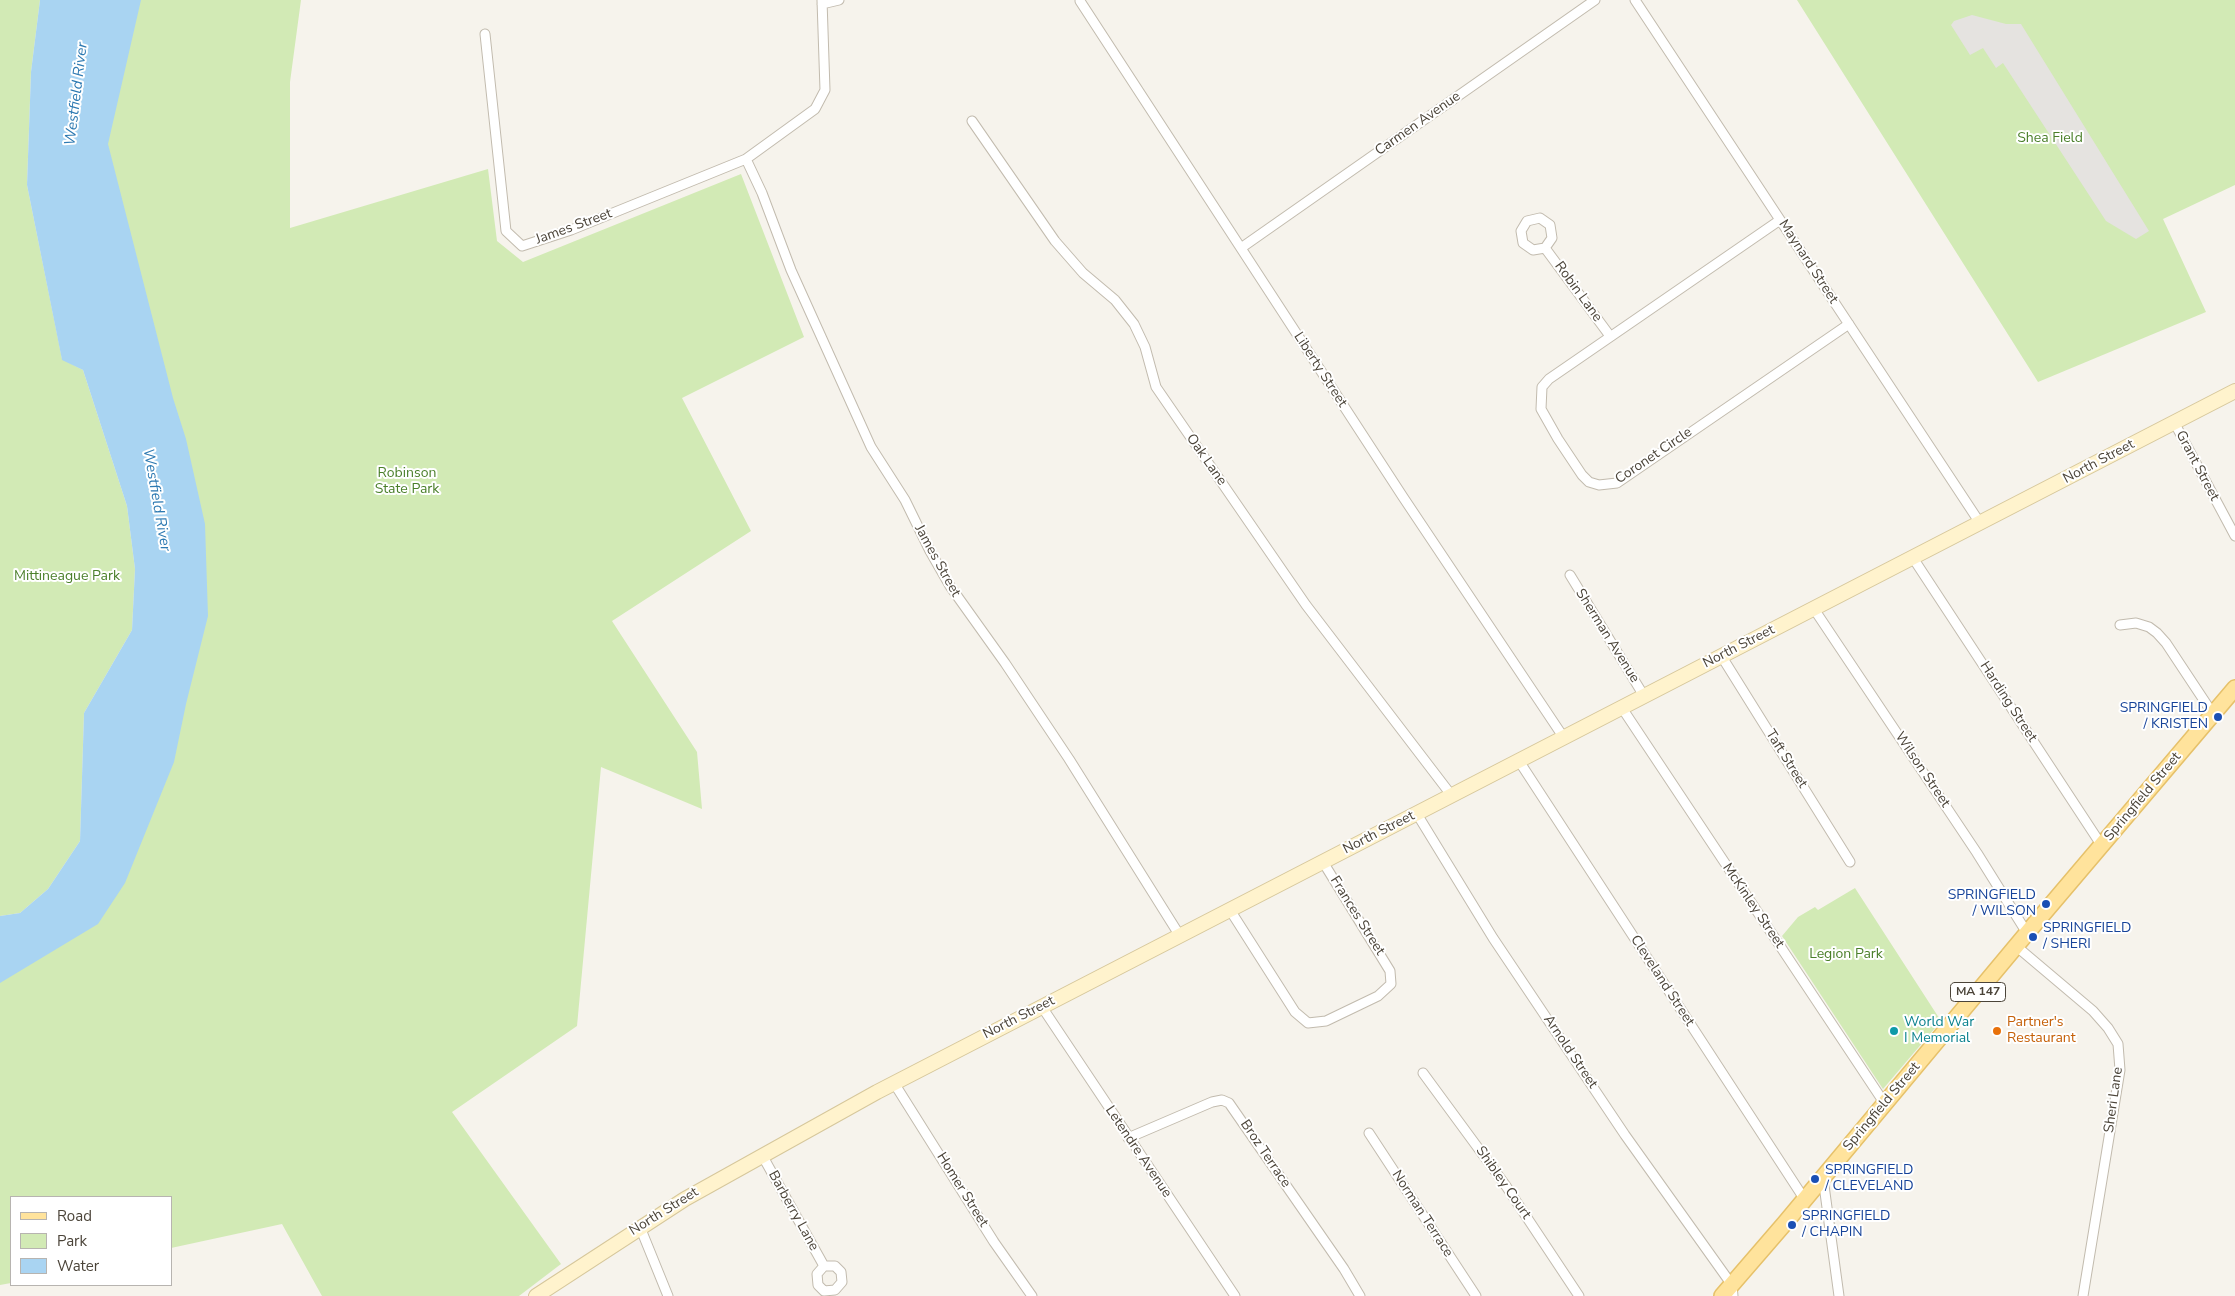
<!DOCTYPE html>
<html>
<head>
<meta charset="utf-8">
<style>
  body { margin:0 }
  #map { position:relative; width:2235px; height:1296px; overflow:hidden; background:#f6f3ec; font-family:"Nunito Sans",sans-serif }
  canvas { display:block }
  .legend { position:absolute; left:10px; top:1196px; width:162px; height:90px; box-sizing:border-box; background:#fff; border:1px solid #b7b4b0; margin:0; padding:6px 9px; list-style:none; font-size:15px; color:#4b4439 }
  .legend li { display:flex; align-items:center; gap:10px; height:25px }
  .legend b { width:25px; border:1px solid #b7b4b0 }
</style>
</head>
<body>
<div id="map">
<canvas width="2235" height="1296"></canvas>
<ul class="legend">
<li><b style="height:6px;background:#ffe39c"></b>Road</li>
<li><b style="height:14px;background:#d2eab5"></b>Park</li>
<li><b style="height:14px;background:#a9d4f2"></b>Water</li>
</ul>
</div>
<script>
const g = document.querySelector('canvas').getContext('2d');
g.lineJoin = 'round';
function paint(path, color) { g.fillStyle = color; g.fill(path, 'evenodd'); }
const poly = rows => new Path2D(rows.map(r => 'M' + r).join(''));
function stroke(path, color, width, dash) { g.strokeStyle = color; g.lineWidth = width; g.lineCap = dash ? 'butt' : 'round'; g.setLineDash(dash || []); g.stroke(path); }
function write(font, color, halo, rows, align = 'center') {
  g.font = font + ' "Nunito Sans",sans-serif'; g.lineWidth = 4; g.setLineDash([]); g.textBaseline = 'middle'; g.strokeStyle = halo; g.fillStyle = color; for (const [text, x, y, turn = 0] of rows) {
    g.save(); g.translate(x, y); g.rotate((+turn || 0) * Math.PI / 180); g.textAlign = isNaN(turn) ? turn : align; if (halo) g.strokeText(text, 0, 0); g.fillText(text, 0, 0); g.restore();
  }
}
const green = poly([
  [0,0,40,0,31,72,27,185,62,359,83,370,127,506,135,569,132,630,84,713,80,841,48,889,20,913,0,916],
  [91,0,301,0,290,82,290,228,488,169,497,241,523,262,741,174,804,337,682,398,751,531,612,621,697,752,702,809,601,767,577,1026,452,1112,561,1264,519,1296,322,1296,282,1224,171,1248,171,1197,11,1197,11,1283,0,1285,0,957,69,918,139,715,139,413],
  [1797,0,2235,0,2235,185,2163,219,2206,312,2038,382],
  [1855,888,1941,1021,1883,1089,1782,936,1798,917,1815,907,1818,910]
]);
const parking = poly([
  [1972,15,2006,24,2021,24,2149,231,2136,239,2106,221,2003,63,1996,68,1983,48,1970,55,1951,25,1954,21]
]);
const water = poly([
  [40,0,141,0,108,144,173,398,186,439,205,524,208,616,186,704,174,762,125,883,98,924,0,983,0,916,20,913,48,889,80,841,84,713,132,630,135,569,127,506,83,370,62,360,27,185,31,72]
]);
const minor = poly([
  [1635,0,1980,523],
  [1080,1,1403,497,1564,738],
  [822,4,839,0],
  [485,34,506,231,522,246,571,230,746,159,815,109,825,90,822,0],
  [972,121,1055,241,1083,273,1115,300,1134,324,1145,347,1156,387,1306,605,1452,796],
  [746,159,762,193,791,270,871,447,905,500,930,551,950,586,1005,663,1069,759,1180,936],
  [1780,220,1549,379,1542,387,1541,409,1558,439,1582,475,1589,482,1599,485,1617,483,1849,324],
  [1241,248,1595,0],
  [1545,248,1533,250,1523,243,1521,231,1527,221,1540,218,1550,225,1552,238,1545,248,1610,336],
  [2174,422,2235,536],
  [1913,558,2102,846],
  [1570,575,1644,696],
  [1814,609,1977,853,2027,933],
  [2120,625,2136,623,2149,627,2157,633,2166,643,2213,714],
  [1722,657,1850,862],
  [1622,708,1885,1104],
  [1519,761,1805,1200],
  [1417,814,1493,938,1625,1135,1732,1285,1733,1296],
  [1230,910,1295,1012,1308,1023,1326,1021,1378,996,1391,984,1390,971,1323,862],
  [2016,946,2093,1011,2108,1028,2118,1044,2120,1070,2083,1296],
  [1042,1007,1235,1296],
  [1423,1073,1506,1186,1579,1296],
  [894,1083,994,1242,1032,1296],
  [1369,1133,1476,1296],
  [1128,1138,1212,1102,1222,1100,1229,1103,1344,1269,1360,1296],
  [762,1155,824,1266,817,1274,818,1285,824,1291,835,1290,842,1282,841,1272,835,1266,824,1266],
  [1823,1178,1839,1296],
  [640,1227,668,1296]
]);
const secondary = poly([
  [536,1296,685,1199,877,1092,2235,391]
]);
const primary = poly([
  [1722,1296,1785,1223,2027,933,2235,688]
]);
const markers = [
  [2218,717,5,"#1a4fb4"],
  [2046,904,5,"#1a4fb4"],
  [2033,937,5,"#1a4fb4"],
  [1894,1031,5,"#0f9aa8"],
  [1997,1031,5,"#e8710a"],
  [1815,1179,5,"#1a4fb4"],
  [1792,1225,5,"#1a4fb4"]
];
const shields = [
  [1978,992,55]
];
const shieldNames = [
  ["MA 147",1978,992]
];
const streetNames = [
  ["Carmen Avenue",1418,124,-35],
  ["James Street",574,227,-20],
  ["Maynard Street",1808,262,57],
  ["Robin Lane",1578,292,54],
  ["Liberty Street",1320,370,57],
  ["Coronet Circle",1654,456,-34],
  ["Oak Lane",1206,460,55],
  ["North Street",2099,462,-28],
  ["Grant Street",2197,466,62],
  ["James Street",937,561,61],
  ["Sherman Avenue",1607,636,58],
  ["North Street",1739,647,-27],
  ["Harding Street",2008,702,57],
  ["Taft Street",1786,759,58],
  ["Wilson Street",1922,770,56],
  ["Springfield Street",2143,797,-50],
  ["North Street",1379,833,-27],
  ["McKinley Street",1753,906,56],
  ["Frances Street",1357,916,58],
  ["Cleveland Street",1662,981,57],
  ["North Street",1019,1018,-27],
  ["Arnold Street",1570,1052,56],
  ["Sheri Lane",2114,1100,-82],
  ["Springfield Street",1882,1107,-50],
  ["Letendre Avenue",1138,1152,56],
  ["Broz Terrace",1265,1154,56],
  ["Shibley Court",1503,1183,55],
  ["Homer Street",962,1190,58],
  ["Barberry Lane",793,1211,61],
  ["North Street",664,1212,-32],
  ["Norman Terrace",1422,1214,57]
];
const parkNames = [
  ["Shea Field",2050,139],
  ["Robinson",407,474],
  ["State Park",407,490],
  ["Mittineague Park",67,577],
  ["Legion Park",1846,955]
];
const transitNames = [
  ["SPRINGFIELD",2208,709,"right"],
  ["/ KRISTEN",2208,725,"right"],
  ["SPRINGFIELD",2036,896,"right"],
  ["/ WILSON",2036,912,"right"],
  ["SPRINGFIELD",2043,929],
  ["/ SHERI",2043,945],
  ["SPRINGFIELD",1825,1171],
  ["/ CLEVELAND",1825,1187],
  ["SPRINGFIELD",1802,1217],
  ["/ CHAPIN",1802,1233]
];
const cultureNames = [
  ["World War",1904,1023],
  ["I Memorial",1904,1039]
];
const foodNames = [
  ["Partner's",2007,1023],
  ["Restaurant",2007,1039]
];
const waterNames = [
  ["Westfield River",77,94,-83],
  ["Westfield River",156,500,80]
];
paint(green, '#d2eab5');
paint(parking, '#e5e3e0');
paint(water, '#a9d4f2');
stroke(minor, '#c2bbae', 11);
stroke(secondary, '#d6c79b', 16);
stroke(primary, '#e6c16a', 18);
stroke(minor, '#fff', 9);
stroke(secondary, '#fff3cd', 14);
stroke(primary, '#ffe39c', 15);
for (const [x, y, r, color] of markers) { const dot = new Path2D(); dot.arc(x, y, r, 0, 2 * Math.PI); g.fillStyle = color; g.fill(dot); stroke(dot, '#fff', 2); }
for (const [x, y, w] of shields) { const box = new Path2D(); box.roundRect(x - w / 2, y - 9.5, w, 19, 4); g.fillStyle = '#fff'; g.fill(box); stroke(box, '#4b4439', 1); }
write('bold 12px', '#4b4439', null, shieldNames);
write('14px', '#4b4439', '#fff', streetNames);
write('14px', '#4a7f2a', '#fff', parkNames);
write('14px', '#164399', '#fff', transitNames, 'left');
write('14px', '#0d838f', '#fff', cultureNames, 'left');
write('14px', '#c56008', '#fff', foodNames, 'left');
write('italic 15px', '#2e7ab2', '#fff', waterNames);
</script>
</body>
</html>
